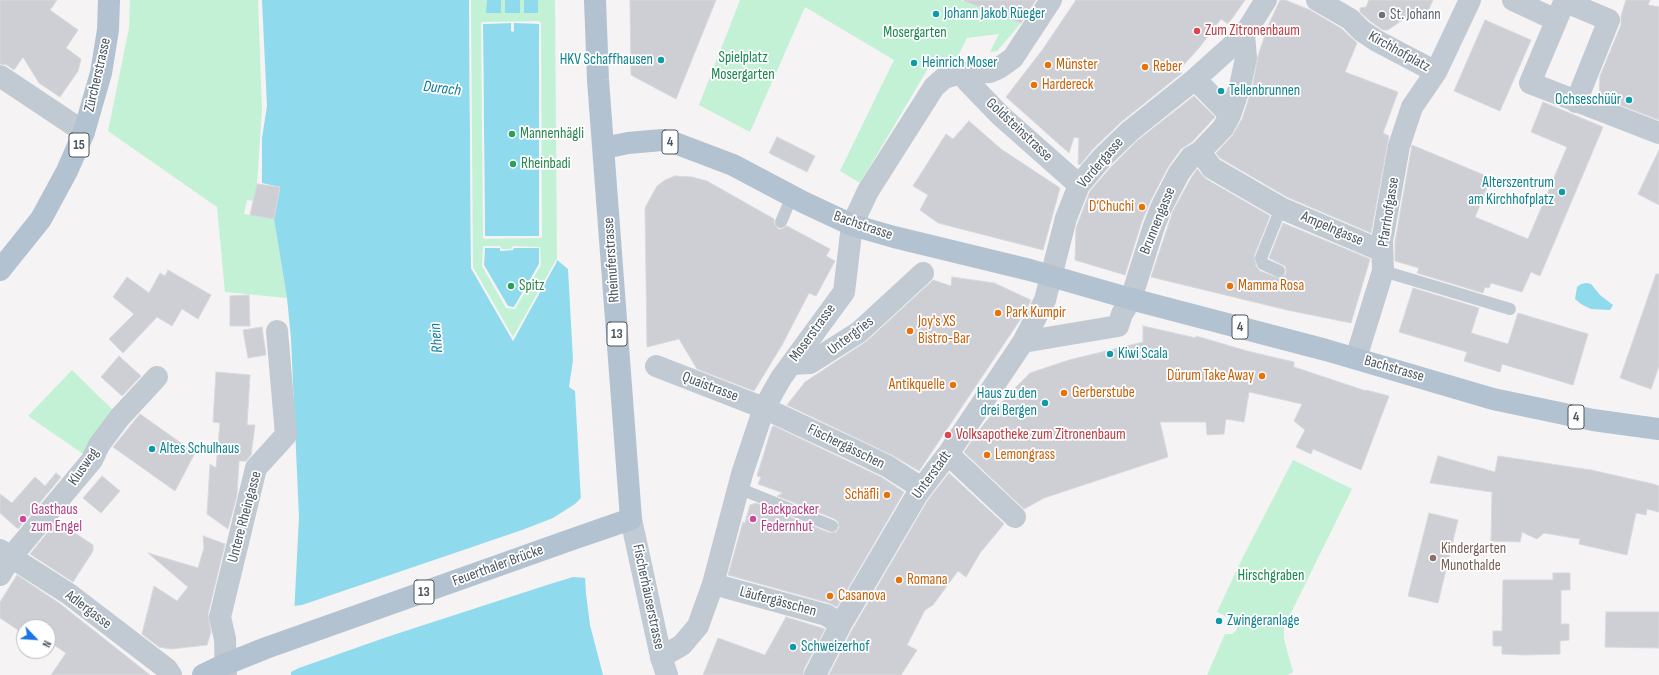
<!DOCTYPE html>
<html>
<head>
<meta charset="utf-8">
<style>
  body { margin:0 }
  #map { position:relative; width:1659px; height:675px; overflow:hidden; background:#f5f3f3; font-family:"Sofia Sans Condensed",sans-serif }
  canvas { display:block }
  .north { position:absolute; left:16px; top:619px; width:40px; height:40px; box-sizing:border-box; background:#fff; border:1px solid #b7bbc0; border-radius:50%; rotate:115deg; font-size:11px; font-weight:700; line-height:16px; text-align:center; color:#4a5661 }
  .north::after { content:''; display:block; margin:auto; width:14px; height:18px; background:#1a73e8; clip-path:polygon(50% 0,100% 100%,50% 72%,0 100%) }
</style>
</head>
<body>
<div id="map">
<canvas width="1659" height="675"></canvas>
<div class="north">N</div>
</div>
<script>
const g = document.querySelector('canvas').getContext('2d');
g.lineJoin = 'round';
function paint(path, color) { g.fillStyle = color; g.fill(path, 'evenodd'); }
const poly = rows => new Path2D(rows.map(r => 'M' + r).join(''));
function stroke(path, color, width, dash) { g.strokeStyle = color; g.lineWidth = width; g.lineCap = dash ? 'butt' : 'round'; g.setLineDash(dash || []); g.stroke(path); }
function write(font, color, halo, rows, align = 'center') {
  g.font = font + ' "Sofia Sans Condensed",sans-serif'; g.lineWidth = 3.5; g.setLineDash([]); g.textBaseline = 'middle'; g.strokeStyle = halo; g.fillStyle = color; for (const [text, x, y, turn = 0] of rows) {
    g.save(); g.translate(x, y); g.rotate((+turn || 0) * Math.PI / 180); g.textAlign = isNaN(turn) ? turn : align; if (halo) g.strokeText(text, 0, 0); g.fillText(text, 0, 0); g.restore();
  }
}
const green = poly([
  [130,0,258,0,262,110,257,184,253,201,247,200,244,214,274,219,287,298,225,292,217,207,108,131,129,28],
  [469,0,555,0,557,260,513,341,471,268],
  [740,0,960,0,1021,23,997,51,990,52,999,34,967,38,958,56,933,60,860,183,840,171,894,60,805,7,750,132,699,105],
  [72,370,120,417,92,460,28,416],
  [1293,460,1352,489,1284,627,1284,639,1293,672,1288,675,1207,675,1225,634,1232,634,1236,631,1238,626,1236,621,1217,612,1243,557]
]);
const water = poly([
  [262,0,469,0,471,268,513,341,556,263,557,260,568,269,573,360,569,387,575,391,586,594,590,625,603,675,291,675,299,517,291,338,287,298,274,219,280,187,262,183,262,138,267,106],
  [487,0,501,0,501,13,486,13],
  [505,0,520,0,520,13,505,13],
  [524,0,538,0,538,13,524,13],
  [511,23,511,27,513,27,514,23,539,23,540,236,485,237,483,24],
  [485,248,500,248,500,251,513,250,513,248,539,248,539,264,514,307,508,307,484,265],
  [1587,283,1591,284,1600,295,1613,305,1610,310,1591,309,1581,304,1575,299,1577,287,1581,284]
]);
const pier = poly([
  [469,0,471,0,473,267,513,337,557,258,556,263,513,341,471,268],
  [539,21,541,23,542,237,540,238,484,239,483,237,481,23,483,22],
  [511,23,511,31,513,32,514,31,514,23,539,24,539,236,485,236,483,24],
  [483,246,500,246,502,249,511,249,513,246,540,247,541,265,515,309,506,308,482,266],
  [485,248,500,248,500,251,513,250,514,248,539,248,539,264,514,307,508,306,484,265],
  [583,496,587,578,573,577,547,585,387,637,299,668,289,673,293,606,302,605,522,530,553,518,575,504]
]);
const building = poly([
  [0,0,57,0,50,10,78,30,66,48,81,59,78,71,60,97,39,83,23,57,14,70,7,65,0,64,0,0],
  [630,0,716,0,676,99,631,75,630,0],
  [964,0,1036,0,1021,23,964,1,964,0],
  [1076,0,1245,0,1228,24,1221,19,1199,48,1179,70,1182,73,1121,122,1093,149,1080,165,1078,164,1079,138,1074,137,1069,153,1006,97,1043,49,1076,0],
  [1280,0,1285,0,1310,10,1342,29,1357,43,1345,72,1398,92,1383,133,1389,136,1371,233,1287,197,1220,158,1216,153,1232,136,1242,119,1252,89,1258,56,1268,26,1280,0],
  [1369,0,1433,0,1424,20,1411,14,1388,30,1383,30,1370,21,1360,12,1360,8,1366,7,1369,0],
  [1626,0,1650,0,1648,5,1659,7,1659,120,1599,97,1600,76,1621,25,1621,16,1626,0],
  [1485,20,1531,40,1500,111,1454,91,1485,20],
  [1194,96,1215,117,1192,142,1181,149,1168,167,1151,200,1142,221,1125,275,1075,260,1076,228,1090,191,1111,167,1138,140,1194,96],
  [1543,102,1603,127,1540,276,1531,272,1522,292,1491,283,1489,288,1485,287,1483,293,1417,273,1419,268,1395,261,1395,242,1412,145,1491,178,1475,217,1528,239,1567,147,1531,132,1543,102],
  [969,121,1001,149,1060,188,1043,250,938,223,920,210,928,195,913,186,946,134,953,139,969,121],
  [777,137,815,156,807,172,769,153,777,137],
  [1659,150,1659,205,1638,194,1659,150],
  [1197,169,1206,179,1270,216,1254,256,1256,266,1260,271,1279,278,1286,274,1286,271,1285,266,1269,258,1283,223,1370,259,1351,323,1287,310,1151,277,1173,211,1190,180,1197,169],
  [675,176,692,177,707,181,774,219,774,223,778,229,782,229,787,226,830,249,826,256,835,261,816,296,809,293,782,345,754,391,697,369,679,339,647,347,645,208,657,186,665,180,675,176],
  [257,184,280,187,274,219,250,215,257,184],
  [168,270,211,295,198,319,182,309,172,326,157,317,123,353,109,339,134,314,113,297,127,277,149,293,160,273,165,276,168,270],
  [1656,274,1659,274,1659,366,1651,389,1620,378,1656,274],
  [952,277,994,283,1031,300,1024,314,919,471,892,455,787,405,805,382,867,341,933,280,951,286,952,277],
  [1413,288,1479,308,1471,333,1508,344,1518,313,1588,334,1573,385,1502,364,1500,372,1464,361,1467,352,1399,332,1413,288],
  [249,295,250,326,230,326,230,296,249,295],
  [1143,326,1196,338,1196,336,1247,351,1294,362,1294,367,1366,391,1366,390,1389,396,1361,470,1313,449,1311,454,1296,447,1305,430,1294,421,1302,404,1249,392,1244,422,1226,419,1224,434,1207,435,1206,422,1160,422,1168,457,1044,498,1024,509,964,452,980,429,1007,396,1030,373,1069,360,1143,342,1143,326],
  [262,327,266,355,248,358,243,330,262,327],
  [119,356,141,376,122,396,101,377,119,356],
  [216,372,250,375,247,425,255,425,251,455,246,461,239,461,237,495,228,529,207,514,210,464,216,468,220,423,213,422,216,372],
  [140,414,195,453,175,491,113,447,140,414],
  [774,426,881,477,904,492,837,607,829,603,728,575,743,522,745,523,750,505,756,503,830,533,836,532,839,528,838,522,835,519,777,496,783,493,758,484,761,477,757,476,772,427,774,426],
  [1438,456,1495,472,1498,456,1591,470,1653,484,1659,486,1659,512,1647,509,1646,515,1636,513,1627,555,1579,544,1580,539,1544,533,1537,539,1522,532,1520,542,1491,541,1492,492,1430,483,1438,456],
  [56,473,61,477,18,529,0,513,0,494,12,503,35,477,45,486,56,473],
  [949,473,1004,524,980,553,966,577,958,571,933,605,925,610,907,645,917,650,901,675,829,675,852,630,928,500,949,473],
  [102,476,120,491,101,513,83,498,102,476],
  [1429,513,1458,520,1438,603,1408,596,1429,513],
  [57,521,93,545,93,551,73,582,30,554,57,521],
  [203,536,225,544,208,614,211,632,207,645,171,649,159,647,142,634,154,586,177,601,188,587,148,553,198,568,204,548,203,536],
  [1553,573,1570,573,1570,590,1561,590,1561,624,1569,624,1569,640,1560,641,1560,654,1523,655,1502,654,1502,646,1493,646,1493,631,1502,631,1503,580,1553,580,1553,573],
  [17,575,59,603,150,675,51,675,66,653,48,641,48,627,28,627,24,624,24,634,0,618,0,602,17,575],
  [1606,612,1659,612,1659,648,1605,647,1606,612],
  [786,617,825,629,804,669,803,675,703,675,718,638,765,655,786,617]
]);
const lane = poly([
  [781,222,792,196],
  [1279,271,1263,264,1261,258,1281,208],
  [1383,271,1510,309],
  [738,488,832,526]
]);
const street = poly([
  [1317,0,1350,19,1362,31,1377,41,1436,72],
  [1513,0,1556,20],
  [1565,0,1530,83,1659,133],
  [1564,1,1609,20,1576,102],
  [961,73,968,82,1001,116,1079,185],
  [0,76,84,132],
  [1195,79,1230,115],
  [1200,152,1212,168,1281,208,1382,251],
  [1023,342,1118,326,1122,314,1131,299,1154,226,1162,206,1179,173,1191,157,1200,152,1223,128,1230,115,1240,86,1246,58,1244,35],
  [1356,358,1383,271,1382,241,1399,146,1412,107,1436,72,1470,0],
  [791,364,810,363,859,332,923,273],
  [656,366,764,408,860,453,887,466,920,487,918,493],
  [948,454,1015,517],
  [0,550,69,594,167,669,171,675],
  [0,575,11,557,92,460,99,445,120,417,157,377],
  [713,584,826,615,841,624],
  [661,657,682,645,698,626,713,584,742,474,764,408,781,378,844,292,852,225,868,191,934,87,944,78,961,73,990,72,999,68,1013,58,1051,0],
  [226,675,225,639,220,617,256,468,286,435,277,331],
  [815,675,841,624,918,493,948,454,1023,342,1045,300,1066,218,1079,185,1102,158,1130,131,1195,79,1244,35,1266,0]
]);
const secondary = poly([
  [631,519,661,657,667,675]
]);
const primary = poly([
  [604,148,628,143,662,140,675,143,733,165,803,202,852,225,894,237,1030,270,1131,299,1326,350,1493,399,1593,420,1659,429],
  [0,270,41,219,67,171,84,132,101,73,108,30,109,0],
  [203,675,226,664,266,648,573,539,631,519,598,80,595,0]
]);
const markers = [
  [936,14,4,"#0f9aa8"],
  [1382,15,4,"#6b7280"],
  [1197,31,4,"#e0444e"],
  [661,60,4,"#0f9aa8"],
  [914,63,4,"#0f9aa8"],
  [1048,65,4,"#e8710a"],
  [1145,67,4,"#e8710a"],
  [1034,85,4,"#e8710a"],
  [1221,91,4,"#0f9aa8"],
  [1629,100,4,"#0f9aa8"],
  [512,134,4,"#2e9e5b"],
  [513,164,4,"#2e9e5b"],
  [1562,192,4,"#0f9aa8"],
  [1142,207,4,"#e8710a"],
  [511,286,4,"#2e9e5b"],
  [1230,286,4,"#e8710a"],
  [998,313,4,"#e8710a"],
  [910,331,4,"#e8710a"],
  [1110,354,4,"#0f9aa8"],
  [1262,376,4,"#e8710a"],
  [953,385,4,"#e8710a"],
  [1064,393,4,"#e8710a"],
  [1045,403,4,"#0f9aa8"],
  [948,435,4,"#e0444e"],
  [152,449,4,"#0f9aa8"],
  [987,455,4,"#e8710a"],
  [887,495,4,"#e8710a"],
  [23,519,4,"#d1479c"],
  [753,519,4,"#d1479c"],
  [1433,558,4,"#8d6e63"],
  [899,580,4,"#e8710a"],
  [830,596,4,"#e8710a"],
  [1219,621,4,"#0f9aa8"],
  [793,647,4,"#0f9aa8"]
];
const shields = [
  [670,142,16],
  [79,145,20],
  [1240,327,16],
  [617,334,20],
  [1576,417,16],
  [424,592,20]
];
const shieldNames = [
  ["4",670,142],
  ["15",79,145],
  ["4",1240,327],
  ["13",617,334],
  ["4",1576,417],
  ["13",424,592]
];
const cultureNames = [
  ["Johann Jakob Rüeger",944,14],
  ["HKV Schaffhausen",653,60,"right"],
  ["Heinrich Moser",922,63],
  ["Tellenbrunnen",1229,91],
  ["Ochseschüür",1621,100,"right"],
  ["Alterszentrum",1554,183,"right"],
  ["am Kirchhofplatz",1554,200,"right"],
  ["Kiwi Scala",1118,354],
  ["Haus zu den",1037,394,"right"],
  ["drei Bergen",1037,411,"right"],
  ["Altes Schulhaus",160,449],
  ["Zwingeranlage",1227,621],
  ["Schweizerhof",801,647]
];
const worshipNames = [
  ["St. Johann",1390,15]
];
const healthNames = [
  ["Zum Zitronenbaum",1205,31],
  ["Volksapotheke zum Zitronenbaum",956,435]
];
const parkNames = [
  ["Mosergarten",915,33],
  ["Spielplatz",743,58],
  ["Mosergarten",743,75],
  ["Hirschgraben",1271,576]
];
const streetNames = [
  ["Kirchhofplatz",1399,52,29],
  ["Zürcherstrasse",98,75,-77],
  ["Goldsteinstrasse",1019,130,43],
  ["Vordergasse",1101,163,-49],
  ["Pfarrhofgasse",1389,212,-81],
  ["Brunnengasse",1158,221,-68],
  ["Bachstrasse",863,226,19],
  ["Ampelngasse",1332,229,23],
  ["Rheinuferstrasse",612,260,-94],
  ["Moserstrasse",813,333,-54],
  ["Untergries",851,336,-37],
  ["Bachstrasse",1394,369,16],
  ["Quaistrasse",710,387,21],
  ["Fischergässchen",846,447,26],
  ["Klusweg",84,467,-55],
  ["Unterstadt",932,475,-54],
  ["Untere Rheingasse",245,517,-75],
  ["Feuerthaler Brücke",498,566,-20],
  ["Fischerhäuserstrasse",648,597,78],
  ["Läufergässchen",778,602,15],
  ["Adlergasse",88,610,37]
];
const foodNames = [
  ["Münster",1056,65],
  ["Reber",1153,67],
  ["Hardereck",1042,85],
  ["D‘Chuchi",1134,207,"right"],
  ["Mamma Rosa",1238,286],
  ["Park Kumpir",1006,313],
  ["Joy's XS",918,322],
  ["Bistro-Bar",918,339],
  ["Dürum Take Away",1254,376,"right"],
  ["Antikquelle",945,385,"right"],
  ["Gerberstube",1072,393],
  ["Lemongrass",995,455],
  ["Schäfli",879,495,"right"],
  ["Romana",907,580],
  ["Casanova",838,596]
];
const leisureNames = [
  ["Mannenhägli",520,134],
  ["Rheinbadi",521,164],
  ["Spitz",519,286]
];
const hotelNames = [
  ["Gasthaus",31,510],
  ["zum Engel",31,527],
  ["Backpacker",761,510],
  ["Federnhut",761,527]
];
const educationNames = [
  ["Kindergarten",1441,549],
  ["Munothalde",1441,566]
];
const waterNames = [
  ["Durach",442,89,7],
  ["Rhein",437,338,-95]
];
paint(green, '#c3f1d5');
paint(water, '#90daee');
paint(pier, '#f5f3f3');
paint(building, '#cdcfd5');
stroke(building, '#d7d9de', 1);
stroke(lane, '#c1cad2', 12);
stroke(street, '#c1cad2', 22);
stroke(secondary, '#c1cbd6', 22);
stroke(primary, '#b3c2d1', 22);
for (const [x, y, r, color] of markers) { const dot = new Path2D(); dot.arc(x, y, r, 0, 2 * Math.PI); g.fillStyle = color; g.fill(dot); stroke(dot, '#fff', 1.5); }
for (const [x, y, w] of shields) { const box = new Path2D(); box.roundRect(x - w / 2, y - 12, w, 24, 3); g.fillStyle = '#fff'; g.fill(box); stroke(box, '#4a5661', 1); }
write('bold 14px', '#4a5661', null, shieldNames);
write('15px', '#0d838f', '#fff', cultureNames, 'left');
write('15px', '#5b616d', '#fff', worshipNames, 'left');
write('15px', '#be3a42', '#fff', healthNames, 'left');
write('15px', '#17864f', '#fff', parkNames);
write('15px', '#4a5661', '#fff', streetNames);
write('15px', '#c56008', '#fff', foodNames, 'left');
write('15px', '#27864d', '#fff', leisureNames, 'left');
write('15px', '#b23c85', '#fff', hotelNames, 'left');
write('15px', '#785e54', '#fff', educationNames, 'left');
write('italic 16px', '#0c7c9b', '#fff', waterNames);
</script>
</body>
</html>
